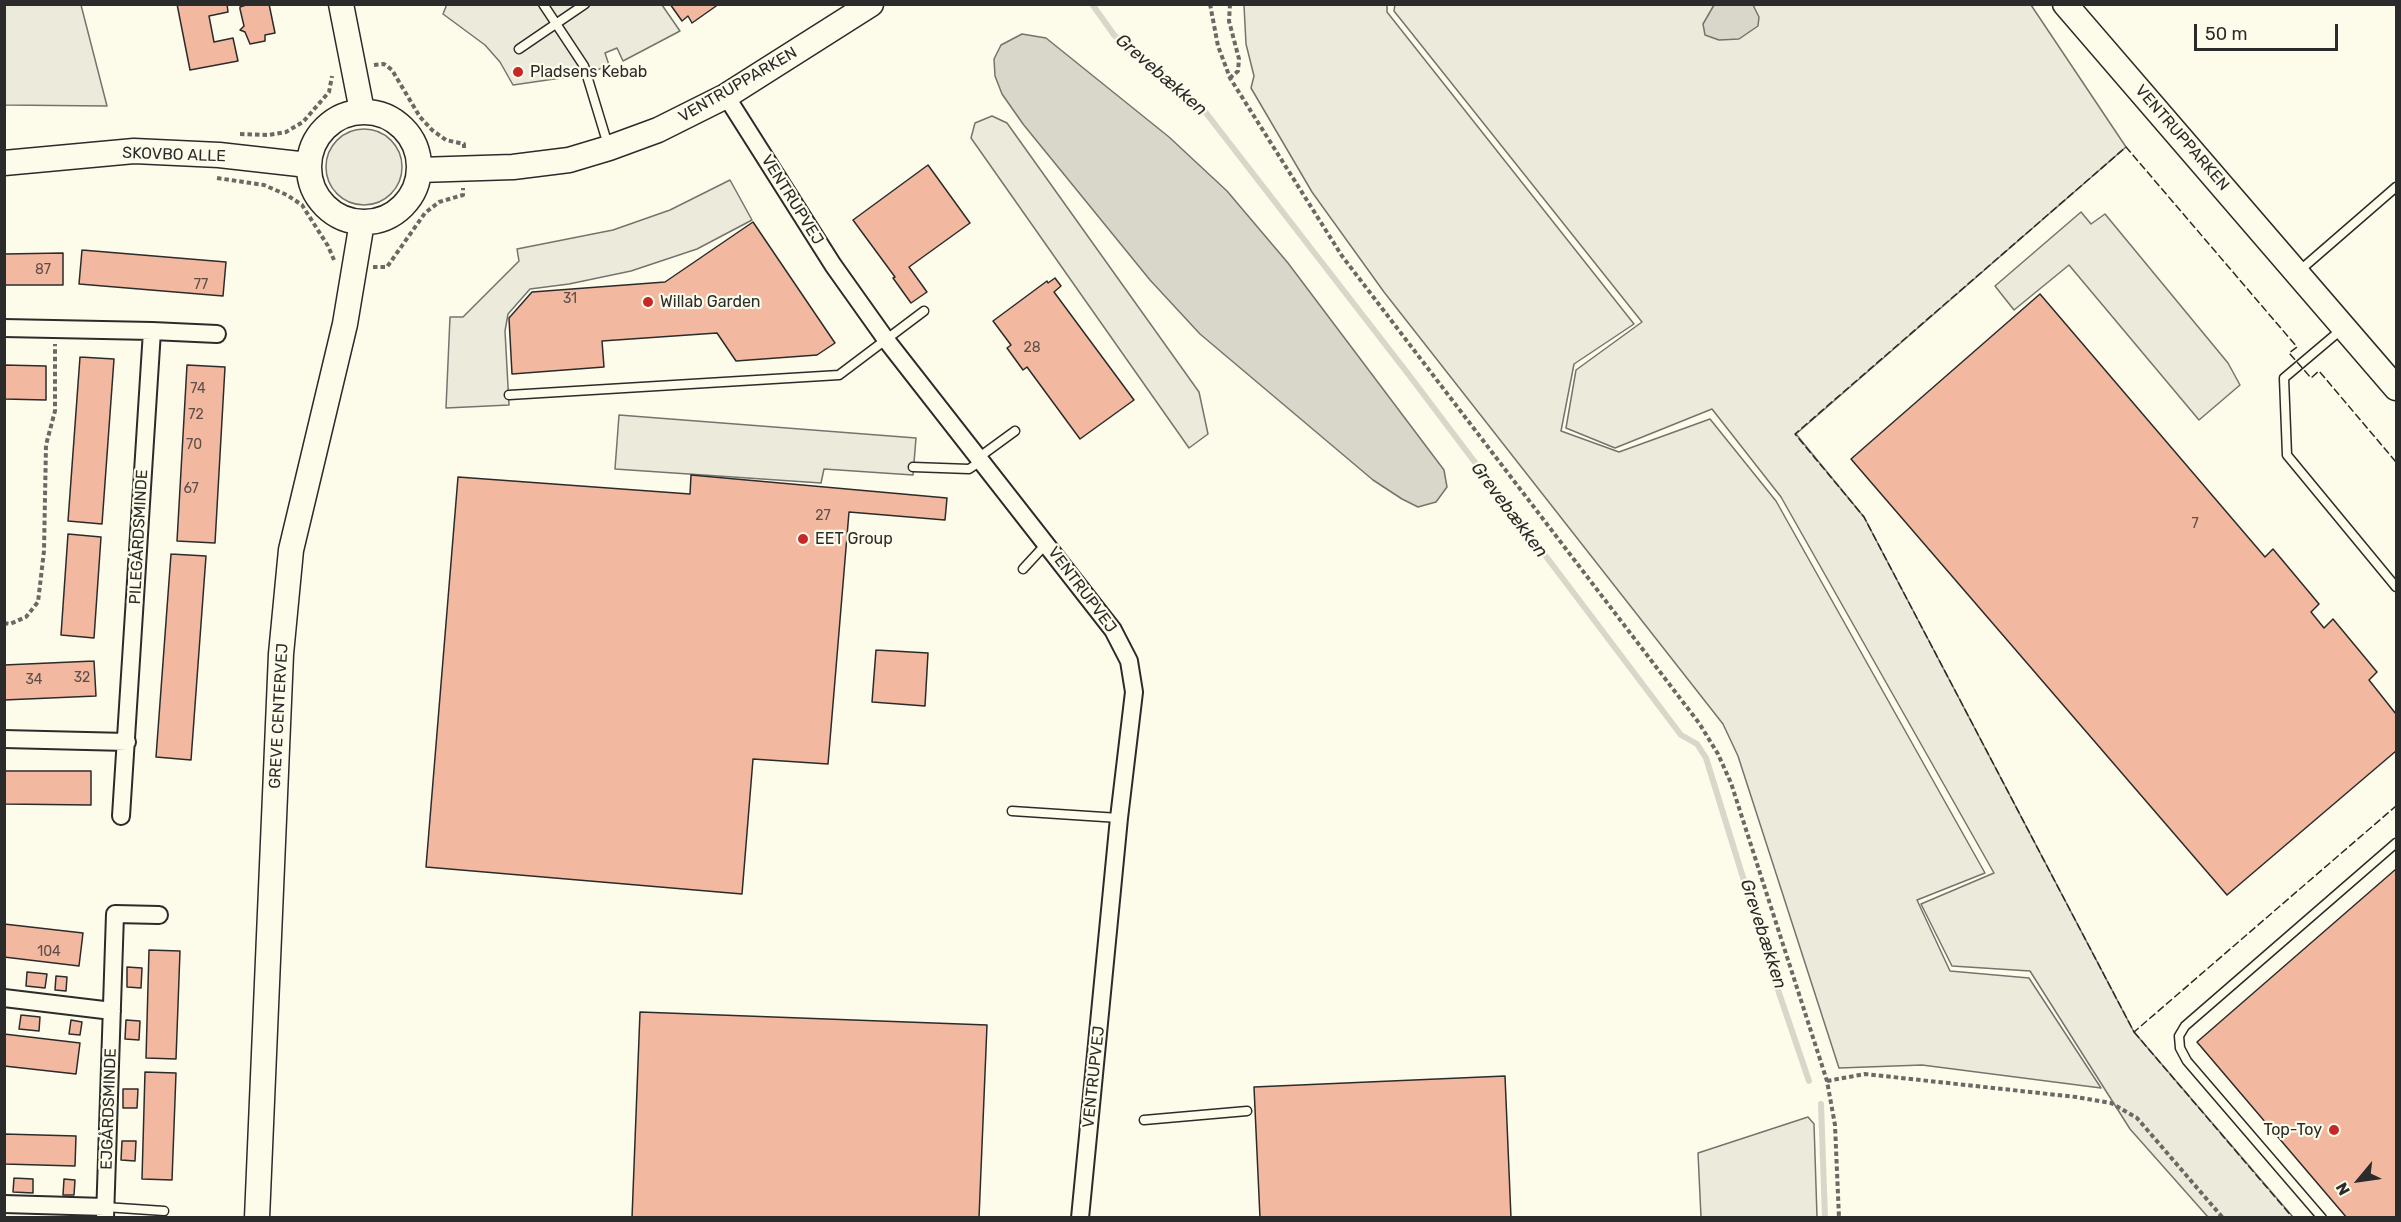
<!DOCTYPE html>
<html>
<head>
<meta charset="utf-8">
<style>
  body { margin:0 }
  #map { position:relative; width:2401px; height:1222px; overflow:hidden; background:#fdfbea; font-family:Rubik,sans-serif }
  canvas { display:block }
  .frame { position:absolute; inset:0; border:6px solid #2b2b2b; pointer-events:none }
  .north { position:absolute; left:2329px; top:1150px; width:60px; height:60px; -webkit-text-stroke:4px #fdfbea; paint-order:stroke; rotate:241deg; font-size:16px; font-weight:700; line-height:24px; text-align:center; color:#2b2b2b }
  .north::after { content:''; display:block; margin:auto; width:21px; height:27px; background:#2b2b2b; clip-path:polygon(50% 0,100% 100%,50% 72%,0 100%) }
  .scale { position:absolute; left:2194px; top:24px; width:144px; height:27px; box-sizing:border-box; border:3px solid #2b2b2b; border-top:0; padding-left:8px; font-size:18px; line-height:21px; white-space:nowrap; color:#2b2b2b; -webkit-text-stroke:4px #fdfbea; paint-order:stroke }
</style>
</head>
<body>
<div id="map">
<canvas width="2401" height="1222"></canvas>
<div class="frame"></div>
<div class="north">N</div>
<div class="scale">50 m</div>
</div>
<script>
const g = document.querySelector('canvas').getContext('2d');
g.lineJoin = 'round';
function paint(path, color) { g.fillStyle = color; g.fill(path, 'evenodd'); }
const poly = rows => new Path2D(rows.map(r => 'M' + r).join(''));
function stroke(path, color, width, dash) { g.strokeStyle = color; g.lineWidth = width; g.lineCap = dash ? 'butt' : 'round'; g.setLineDash(dash || []); g.stroke(path); }
function write(font, color, halo, rows, align = 'center') {
  g.font = font + ' Rubik,sans-serif'; g.lineWidth = 4.5; g.setLineDash([]); g.textBaseline = 'middle'; g.strokeStyle = halo; g.fillStyle = color; for (const [text, x, y, turn = 0] of rows) {
    g.save(); g.translate(x, y); g.rotate((+turn || 0) * Math.PI / 180); g.textAlign = isNaN(turn) ? turn : align; if (halo) g.strokeText(text, 0, 0); g.fillText(text, 0, 0); g.restore();
  }
}
const green = poly([
  [5,4,81,5,107,106,5,105,5,4],
  [1395,4,2031,5,2126,147,1796,434,1864,517,2134,1032,2293,1217,2208,1217,2130,1129,2030,971,1952,966,1921,904,1994,873,1781,497,1712,409,1615,448,1566,428,1576,370,1642,322,1394,11,1395,4],
  [1244,5,1387,5,1387,12,1634,324,1574,364,1561,431,1619,452,1710,419,1776,501,1985,873,1917,900,1950,971,2029,978,2101,1088,1922,1065,1839,1068,1738,756,1723,724,1384,292,1312,192,1251,88,1254,76,1246,44,1244,5],
  [992,116,1007,123,1199,392,1208,434,1189,448,971,138,975,123,992,116],
  '326 167a38 38 0 1 1 76 0a38 38 0 1 1-76 0Z',
  [1808,1117,1814,1124,1817,1217,1701,1217,1698,1153,1808,1117]
]);
const parking = poly([
  [447,4,662,5,680,31,623,61,617,48,605,53,609,65,597,70,575,76,513,85,500,62,485,45,443,14,447,4],
  [730,180,752,220,697,249,631,271,569,284,530,289,508,314,505,331,509,405,446,408,450,317,463,317,519,261,517,249,613,230,670,210,730,180],
  [2081,212,2091,224,2105,214,2228,363,2240,385,2199,420,2069,265,2014,310,1995,286,2081,212],
  [619,415,916,438,913,475,824,469,821,483,615,469,619,415]
]);
const water = poly([
  [1714,5,1753,5,1759,17,1758,26,1739,39,1719,40,1705,35,1703,24,1714,5],
  [1022,34,1046,38,1169,137,1227,191,1288,263,1444,470,1447,487,1436,502,1418,507,1402,499,1373,480,1200,334,1150,280,1023,124,1002,94,995,76,994,59,1001,45,1022,34]
]);
const stream = poly([
  [1092,4,1114,35,1162,79,1203,109,1409,375,1681,735,1697,744,1706,758,1776,984,1809,1081],
  [1821,1104,1825,1218]
]);
const building = poly([
  [177,4,227,4,228,12,209,16,214,42,233,38,238,61,190,70,177,4],
  [249,4,269,4,275,33,265,35,265,41,250,44,245,32,240,30,244,26,240,9,240,7,249,4],
  [670,4,719,4,692,23,688,16,682,21,670,4],
  [928,165,970,223,909,267,927,292,911,303,893,278,895,277,853,220,928,165],
  [753,222,835,343,817,355,736,361,717,333,602,341,604,367,512,374,509,318,532,292,665,282,753,222],
  [82,250,226,262,223,296,79,284,82,250],
  [63,253,63,285,4,285,4,254,63,253],
  [1055,278,1061,286,1054,292,1134,400,1080,439,1027,367,1023,370,1007,348,1011,345,993,321,1047,281,1048,283,1055,278],
  [2040,294,2265,557,2273,549,2319,604,2311,612,2324,628,2333,619,2377,672,2369,680,2396,714,2396,751,2227,895,1851,459,2040,294],
  [80,357,114,359,102,524,68,521,80,357],
  [4,365,46,366,46,400,4,399,4,365],
  [187,365,225,367,215,543,177,541,187,365],
  [691,475,947,498,945,520,849,512,828,764,753,759,742,894,426,867,458,477,690,494,691,475],
  [68,534,101,537,94,638,61,635,68,534],
  [171,554,206,556,191,760,156,757,171,554],
  [876,650,928,653,925,706,872,702,876,650],
  [94,661,96,696,4,700,4,665,94,661],
  [4,771,91,771,91,805,4,804,4,771],
  [2396,869,2396,1218,2347,1218,2197,1042,2396,869],
  [4,924,83,933,79,966,4,957,4,924],
  [149,950,180,951,176,1059,146,1058,149,950],
  [127,967,142,968,141,988,127,987,127,967],
  [27,972,47,974,45,988,26,986,27,972],
  [56,976,67,977,66,991,55,990,56,976],
  [640,1012,987,1025,979,1218,632,1218,640,1012],
  [21,1015,40,1017,39,1031,19,1029,21,1015],
  [71,1020,82,1022,80,1035,69,1034,71,1020],
  [126,1020,140,1021,139,1040,125,1039,126,1020],
  [4,1034,80,1043,76,1074,4,1066,4,1034],
  [145,1072,176,1073,172,1180,142,1179,145,1072],
  [1505,1076,1511,1218,1260,1218,1254,1087,1505,1076],
  [123,1089,138,1089,137,1108,123,1108,123,1089],
  [4,1134,76,1136,75,1166,4,1164,4,1134],
  [122,1141,136,1141,135,1161,121,1160,122,1141],
  [14,1178,33,1179,33,1193,13,1192,14,1178],
  [64,1179,75,1180,74,1195,63,1195,64,1179]
]);
const path = poly([
  [1210,4,1218,46,1230,78,1342,256,1699,723,1718,754,1731,783,1827,1081,1835,1125,1839,1218],
  [1230,4,1229,21,1239,59,1238,71,1230,78],
  [374,65,384,64,392,70,420,117,432,130,446,140,464,144,464,150],
  [240,134,268,135,286,132,303,122,329,92,332,76],
  [217,178,264,185,287,195,302,205,328,246,334,260],
  [373,267,387,267,425,213,439,202,463,195,463,188],
  [4,623,10,624,26,617,38,602,44,551,46,445,55,411,55,344],
  [1827,1081,1865,1074,2076,1097,2111,1103,2137,1118,2223,1218]
]);
const lane = poly([
  [543,4,584,66,608,145],
  [519,49,585,4],
  [2298,272,2396,187],
  [2342,329,2284,378,2287,455,2396,587],
  [509,395,839,375,924,311],
  [978,458,1015,431],
  [913,467,969,469,981,461],
  [1023,569,1047,543],
  [1012,811,1119,818],
  [1144,1120,1247,1111],
  [105,1207,164,1211],
  [2322,1218,2187,1061,2180,1048,2179,1036,2185,1026,2396,843]
]);
const street = poly([
  [726,96,833,265,887,341,1113,630,1129,661,1134,692,1119,818,1080,1218],
  [4,328,152,331,121,816],
  [152,331,217,334],
  [4,739,127,742],
  [4,998,112,1011],
  [4,1204,105,1207],
  [105,1218,115,914,159,915]
]);
const secondary = poly([
  [341,4,362,111],
  [2065,4,2396,388],
  '309 167a55 55 0 1 1 110 0a55 55 0 1 1-110 0Z',
  [4,163,134,151,219,155,308,165],
  [419,170,513,167,569,160,609,148,658,130,726,96,871,4],
  [257,1218,281,654,291,550,345,324,362,222]
]);
const fence = poly([
  [2396,462,2319,371,2311,378,2289,353,2297,347,2126,147,1795,434,1864,517,2134,1032,2396,806],
  [2134,1032,2293,1218]
]);
const markers = [
  [518,72,6,"#c62828"],
  [648,302,6,"#c62828"],
  [803,539,6,"#c62828"],
  [2334,1130,6,"#c62828"]
];
const numberNames = [
  ["87",43,270],
  ["77",201,285],
  ["31",570,299],
  ["28",1032,348],
  ["74",198,389],
  ["72",196,415],
  ["70",194,445],
  ["67",191,489],
  ["27",823,516],
  ["7",2195,524],
  ["32",82,678],
  ["34",34,680],
  ["104",49,952]
];
const poiNames = [
  ["Pladsens Kebab",530,72],
  ["Willab Garden",660,302],
  ["EET Group",815,539],
  ["Top-Toy",2322,1130,"right"]
];
const streetNames = [
  ["VENTRUPPARKEN",738,85,-30],
  ["VENTRUPPARKEN",2182,138,49],
  ["SKOVBO ALLE",174,155,2],
  ["VENTRUPVEJ",792,200,58],
  ["PILEGÅRDSMINDE",139,537,-87],
  ["VENTRUPVEJ",1082,590,53],
  ["GREVE CENTERVEJ",279,716,-87],
  ["VENTRUPVEJ",1094,1077,-84],
  ["EJGÅRDSMINDE",109,1109,-88]
];
const waterNames = [
  ["Grevebækken",1161,75,41],
  ["Grevebækken",1509,510,53],
  ["Grevebækken",1763,934,72]
];
paint(green, '#ecebdb');
stroke(green, '#74746e', 1.5);
paint(parking, '#eceadb');
stroke(parking, '#74746e', 1.5);
paint(water, '#d8d7c9');
stroke(water, '#74746e', 1.5);
stroke(stream, '#d8d7c9', 6);
paint(building, '#f2b8a0');
stroke(building, '#2b2b2b', 1.5);
stroke(lane, '#2b2b2b', 11);
stroke(street, '#2b2b2b', 20);
stroke(secondary, '#2b2b2b', 27);
stroke(path, '#6a6964', 4, [4.5, 3]);
stroke(lane, '#fdfbea', 8);
stroke(street, '#fdfbea', 16);
stroke(secondary, '#fdfbea', 24);
stroke(fence, '#2b2b2b', 1.5, [8, 3]);
for (const [x, y, r, color] of markers) { const dot = new Path2D(); dot.arc(x, y, r, 0, 2 * Math.PI); g.fillStyle = color; g.fill(dot); stroke(dot, '#fdfbea', 2); }
write('14px', '#5d4e48', null, numberNames);
write('16px', '#2b2b2b', '#fdfbea', poiNames, 'left');
write('16px', '#2b2b2b', '#fdfbea', streetNames);
write('italic 18px', '#2b2b2b', '#fdfbea', waterNames);
</script>
</body>
</html>
